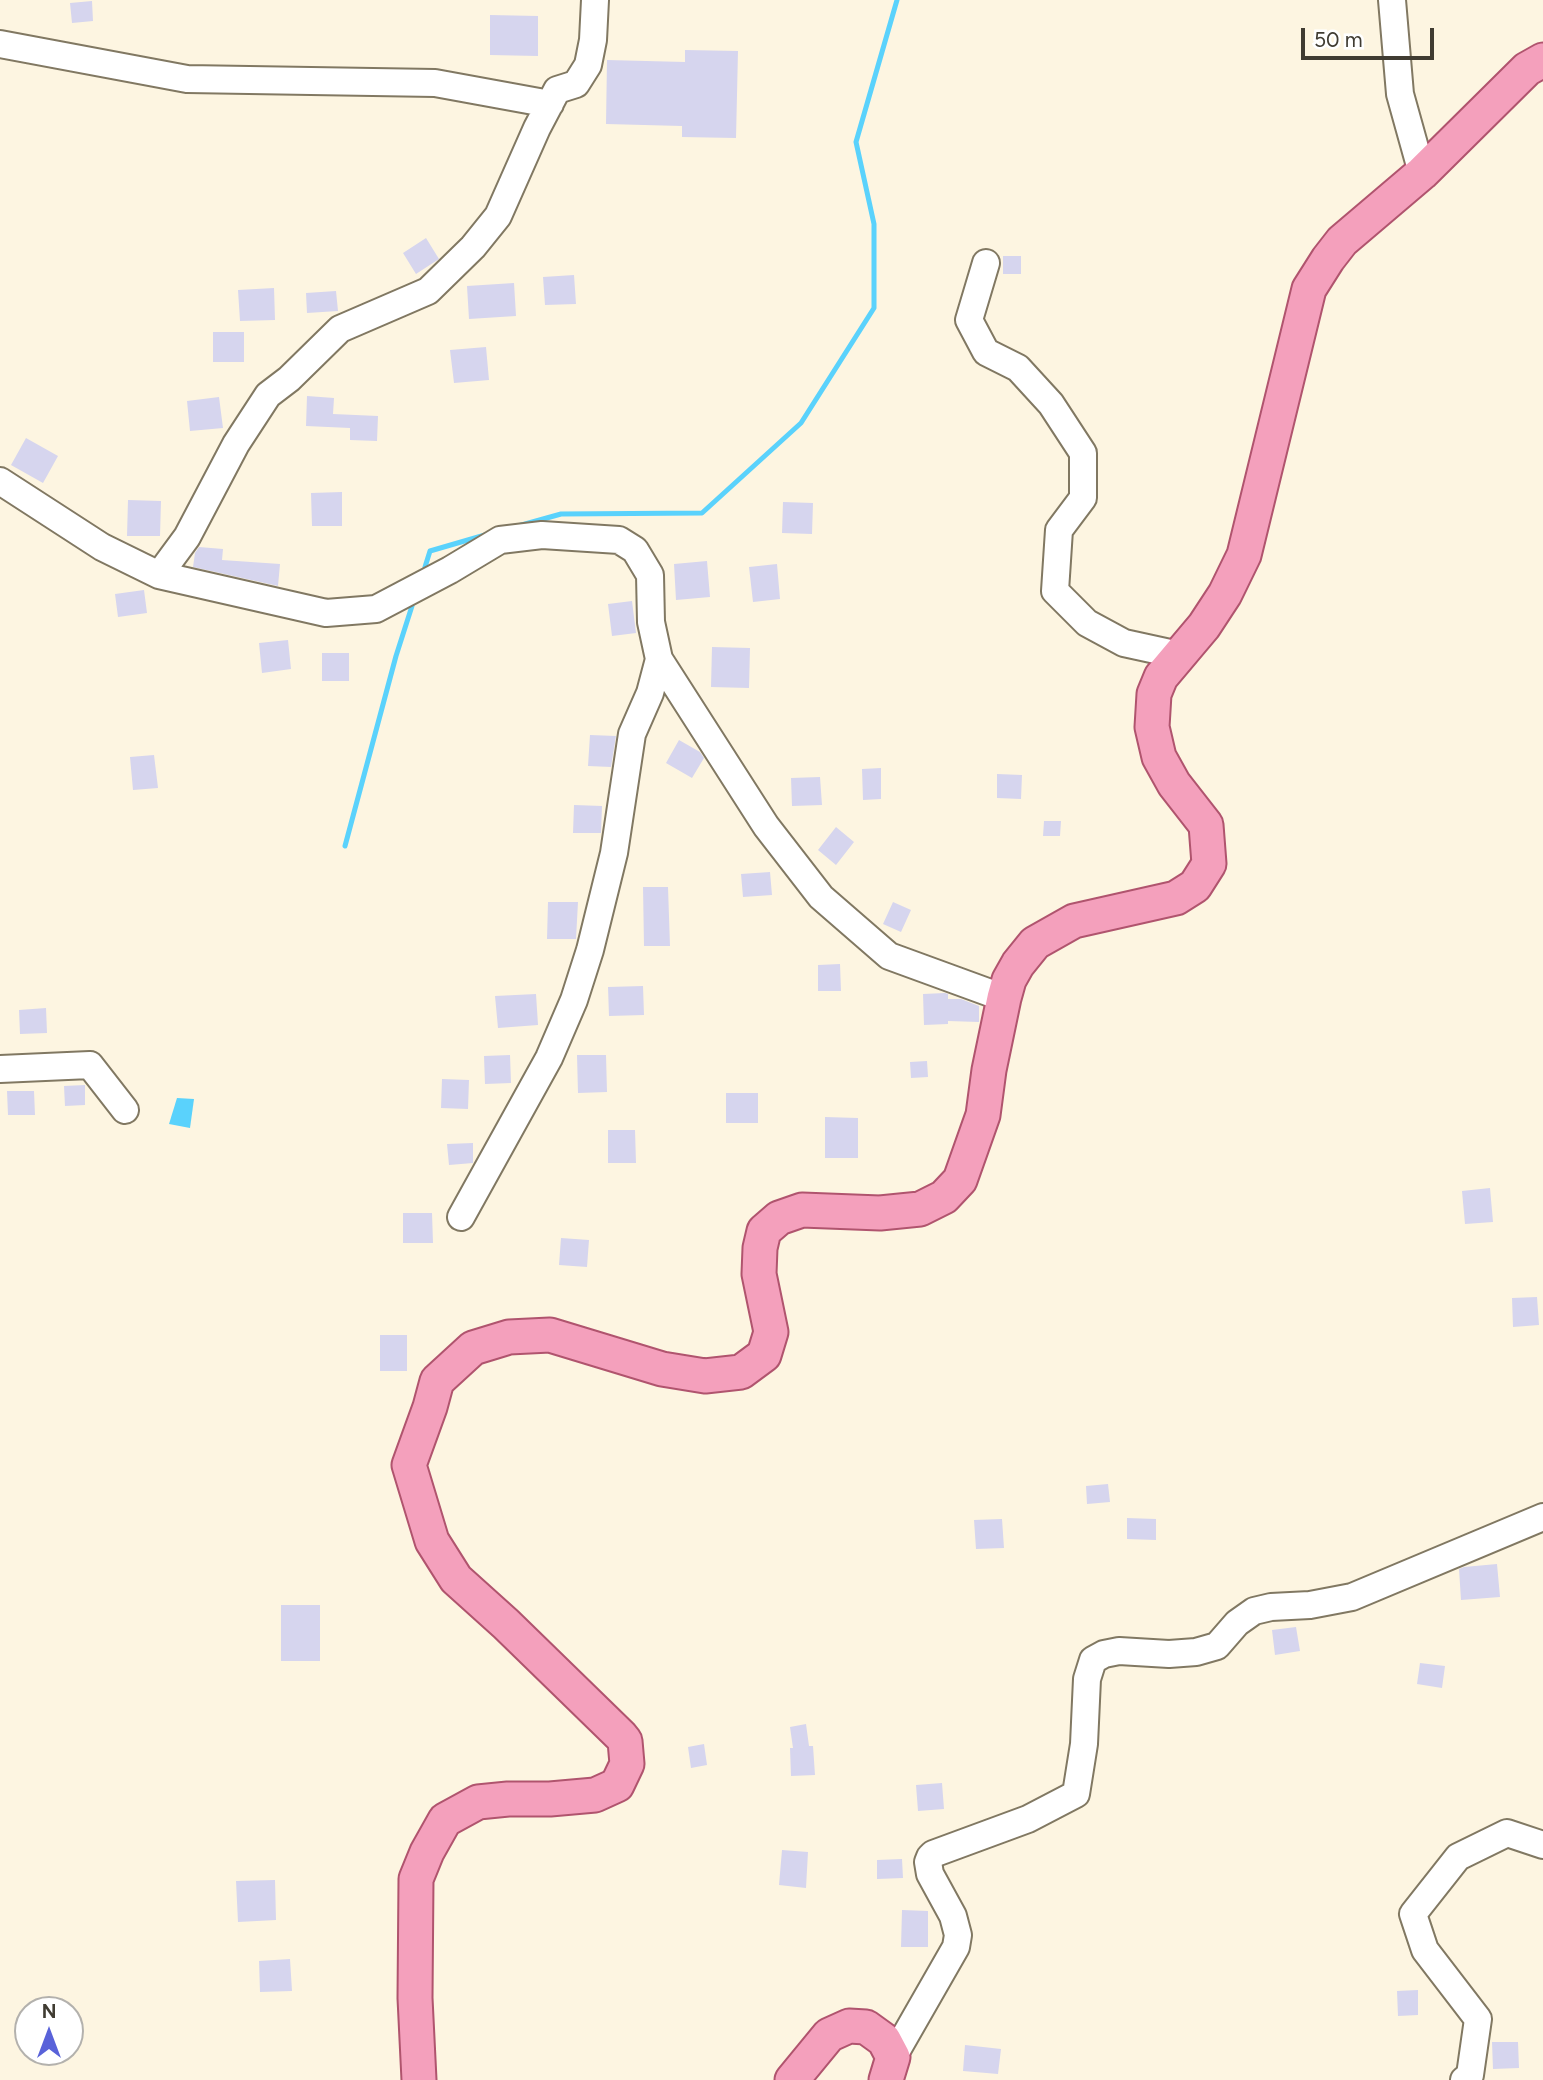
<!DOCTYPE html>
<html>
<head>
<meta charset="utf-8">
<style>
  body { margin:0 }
  #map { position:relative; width:1543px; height:2080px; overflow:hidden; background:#fdf5e1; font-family:Figtree,sans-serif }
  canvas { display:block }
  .north { position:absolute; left:14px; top:1996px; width:70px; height:70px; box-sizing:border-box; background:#fff; border:2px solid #b3b1ad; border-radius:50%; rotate:0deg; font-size:19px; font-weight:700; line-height:28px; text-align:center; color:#403c32 }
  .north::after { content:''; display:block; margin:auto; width:24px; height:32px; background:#5962d9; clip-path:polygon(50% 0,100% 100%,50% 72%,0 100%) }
  .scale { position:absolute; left:1301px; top:28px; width:133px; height:32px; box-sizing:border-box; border:4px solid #403c32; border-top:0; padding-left:9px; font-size:21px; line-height:24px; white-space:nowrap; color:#403c32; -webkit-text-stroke:5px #fff; paint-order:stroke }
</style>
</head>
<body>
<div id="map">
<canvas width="1543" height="2080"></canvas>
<div class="north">N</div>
<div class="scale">50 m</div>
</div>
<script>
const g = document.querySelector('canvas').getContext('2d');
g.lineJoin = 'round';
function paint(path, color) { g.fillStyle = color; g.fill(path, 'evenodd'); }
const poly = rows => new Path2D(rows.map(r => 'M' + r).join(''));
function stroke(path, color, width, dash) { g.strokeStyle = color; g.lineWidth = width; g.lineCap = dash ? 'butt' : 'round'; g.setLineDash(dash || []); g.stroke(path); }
const water = poly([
  [177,1098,194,1099,190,1128,169,1124]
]);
const stream = poly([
  [518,526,561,514,702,513,801,423,874,308,874,224,856,142,897,0],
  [425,567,430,551,485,535],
  [345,846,396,656,412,606]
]);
const building = poly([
  [92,1,93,21,72,23,70,3],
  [490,15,538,16,538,56,490,55],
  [685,50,738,51,736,138,682,137,682,126,606,124,607,60,685,62],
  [426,238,439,259,416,274,403,253],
  [1003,256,1021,256,1021,274,1003,274],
  [574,275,576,304,545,305,543,277],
  [514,283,516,316,469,319,467,286],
  [274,288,275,320,240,321,238,290],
  [336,291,338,311,307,313,306,293],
  [213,332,244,332,244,362,213,362],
  [486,347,489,380,454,383,450,350],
  [307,396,334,398,333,414,378,416,377,441,350,440,350,428,306,426],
  [219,397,223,428,190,431,187,401],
  [26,438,58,456,43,483,11,465],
  [342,492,342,526,312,526,311,493],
  [128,500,161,501,160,536,127,536],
  [783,502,813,503,812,534,782,533],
  [199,547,223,549,222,560,280,564,278,586,193,567,195,553],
  [707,561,710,597,676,600,674,564],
  [777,564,780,599,753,602,749,567],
  [144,590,147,613,118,617,115,594],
  [632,601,636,633,612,636,608,604],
  [288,640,291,669,262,673,259,643],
  [712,647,750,648,749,688,711,687],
  [322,653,349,653,349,681,322,681],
  [590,735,616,736,611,767,588,766],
  [679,740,700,752,704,758,692,778,666,763],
  [154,755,158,788,133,790,130,757],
  [881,768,881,799,863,800,862,769],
  [997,774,1022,775,1021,799,997,798],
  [820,777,822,805,792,806,791,778],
  [574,805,602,806,601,833,573,833],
  [1044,821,1061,821,1060,836,1043,836],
  [836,827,854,842,836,865,818,850],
  [770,872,772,895,743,897,741,874],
  [643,887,668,887,670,946,644,946],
  [548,902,578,902,576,939,547,939],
  [893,902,911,910,901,932,883,924],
  [840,964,841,991,818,991,818,965],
  [643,986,644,1015,609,1016,608,987],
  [945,993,948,994,948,999,961,999,979,1006,979,1022,948,1021,948,1024,924,1025,923,994],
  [536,994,538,1025,498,1028,495,996],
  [46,1008,47,1033,20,1034,19,1010],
  [510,1055,511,1083,485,1084,484,1056],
  [577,1055,606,1055,607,1092,578,1093],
  [927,1061,928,1077,911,1078,910,1062],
  [442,1079,469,1080,468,1109,441,1108],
  [85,1085,85,1105,65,1106,64,1086],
  [7,1091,34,1091,35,1115,8,1115],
  [726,1093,758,1093,758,1123,726,1123],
  [825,1117,858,1118,858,1158,825,1158],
  [608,1130,635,1130,636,1163,608,1163],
  [473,1143,473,1163,449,1165,447,1144],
  [1490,1188,1493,1222,1465,1224,1462,1191],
  [403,1213,432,1213,433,1243,403,1243],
  [561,1238,589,1240,587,1267,559,1265],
  [1537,1297,1539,1325,1513,1327,1512,1298],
  [380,1335,407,1335,407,1371,380,1371],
  [1108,1484,1110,1502,1087,1504,1086,1486],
  [1127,1518,1156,1519,1156,1540,1127,1539],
  [1002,1519,1004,1548,976,1549,974,1520],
  [1497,1564,1500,1597,1461,1600,1459,1569,1464,1567],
  [281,1605,320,1605,320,1661,281,1661],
  [1296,1627,1300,1651,1275,1655,1272,1630],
  [1420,1663,1445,1666,1442,1688,1417,1684],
  [806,1724,809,1746,813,1746,815,1775,791,1776,790,1748,793,1748,790,1727],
  [704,1744,707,1765,691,1768,688,1747],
  [942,1783,944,1809,918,1811,916,1785],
  [782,1850,808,1852,806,1888,779,1885],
  [902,1859,903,1878,877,1879,877,1860],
  [275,1880,276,1920,238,1922,236,1881],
  [902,1910,928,1911,928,1947,901,1947],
  [290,1959,292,1991,260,1992,259,1961],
  [1418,1990,1418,2015,1398,2016,1397,1991],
  [1492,2042,1518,2042,1519,2068,1493,2069],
  [965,2045,1001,2049,998,2074,963,2071]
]);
const minor = poly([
  [1392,0,1400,94,1422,173],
  [0,44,187,79,435,83,550,104],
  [986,263,969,320,986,352,1018,368,1051,404,1083,453,1083,498,1059,530,1055,591,1087,623,1124,643,1179,655],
  [0,481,102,547,159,575,326,613,376,609,450,570,500,540,542,535,619,540,635,550,650,575,651,622,659,659,766,826,821,897,889,956,1004,998],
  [159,575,187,537,236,444,268,395,289,379,340,329,428,291,473,247,498,216,537,128,557,90,576,84,588,65,593,40,595,0],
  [0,1069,90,1065,125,1110],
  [461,1217,549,1058,574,1000,590,950,614,853,632,734,650,693,659,659],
  [893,2057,956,1947,958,1935,953,1916,930,1874,928,1862,930,1857,933,1854,1028,1819,1076,1794,1084,1744,1087,1679,1093,1660,1104,1654,1119,1651,1169,1654,1196,1652,1217,1646,1237,1623,1254,1611,1271,1607,1310,1605,1352,1597,1543,1517],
  [1464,2080,1470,2075,1478,2019,1425,1950,1413,1914,1458,1857,1507,1833,1543,1845]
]);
const major = poly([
  [419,2080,415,1998,416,1879,427,1852,445,1820,478,1802,508,1799,550,1799,595,1795,617,1785,627,1764,625,1741,621,1736,506,1624,456,1579,432,1541,409,1465,430,1407,437,1381,473,1348,509,1337,550,1335,662,1369,705,1376,741,1372,764,1355,771,1332,759,1274,760,1248,764,1231,779,1218,802,1210,880,1213,920,1209,944,1197,960,1180,983,1115,989,1070,1004,998,1009,980,1018,964,1035,943,1074,921,1176,898,1195,886,1209,864,1206,825,1174,784,1159,757,1152,727,1154,694,1161,677,1204,626,1225,594,1244,555,1309,289,1328,259,1342,241,1422,173,1527,69,1543,60],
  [792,2080,829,2035,849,2026,866,2027,884,2040,893,2057,886,2080]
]);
paint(water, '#5ad2fc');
stroke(stream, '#5ad2fc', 5);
paint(building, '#d6d5ee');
stroke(minor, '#817862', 30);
stroke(major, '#b0546e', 37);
stroke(minor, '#fff', 26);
stroke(major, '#f4a0bc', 33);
</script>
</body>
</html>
